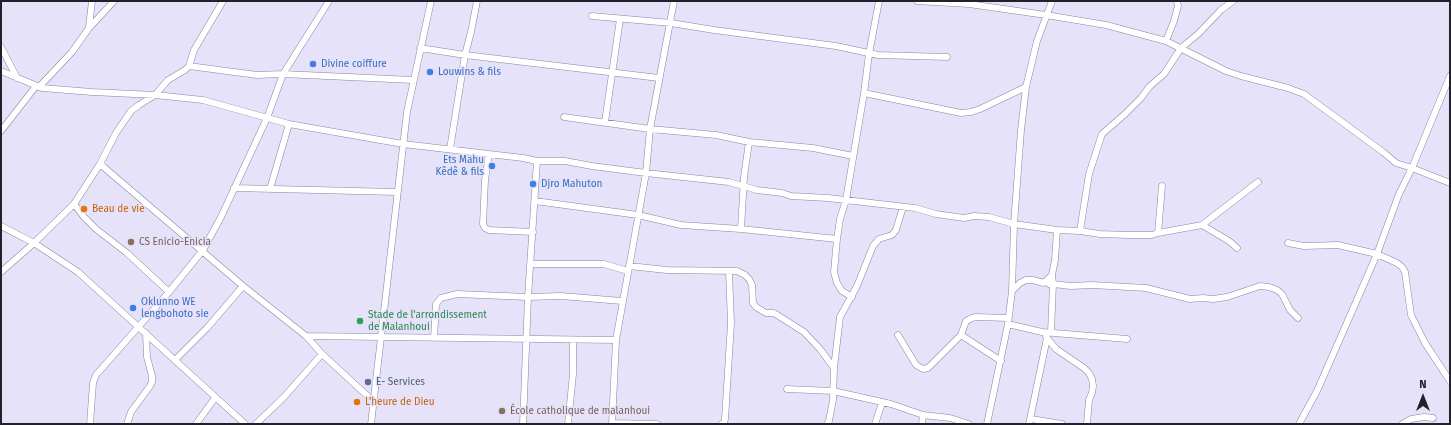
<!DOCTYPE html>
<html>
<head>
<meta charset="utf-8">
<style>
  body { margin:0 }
  #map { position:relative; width:1451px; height:425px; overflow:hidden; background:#e6e2fa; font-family:"Fira Sans",sans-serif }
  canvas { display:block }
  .frame { position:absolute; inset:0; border:2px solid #22202a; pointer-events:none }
  .north { position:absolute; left:1403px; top:377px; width:40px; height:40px; -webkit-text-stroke:3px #e6e2fa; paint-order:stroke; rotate:0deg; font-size:11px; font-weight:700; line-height:16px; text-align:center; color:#22202a }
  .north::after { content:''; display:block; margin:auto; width:14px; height:18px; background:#22202a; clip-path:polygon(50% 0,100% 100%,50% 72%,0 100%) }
</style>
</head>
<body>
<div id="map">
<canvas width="1451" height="425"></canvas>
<div class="frame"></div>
<div class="north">N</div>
</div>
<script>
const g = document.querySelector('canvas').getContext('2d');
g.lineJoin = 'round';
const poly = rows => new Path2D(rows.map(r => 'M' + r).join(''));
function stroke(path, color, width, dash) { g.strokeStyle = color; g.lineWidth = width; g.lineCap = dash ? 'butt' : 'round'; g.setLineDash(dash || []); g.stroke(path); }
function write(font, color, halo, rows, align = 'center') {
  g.font = font + ' "Fira Sans",sans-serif'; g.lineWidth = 3; g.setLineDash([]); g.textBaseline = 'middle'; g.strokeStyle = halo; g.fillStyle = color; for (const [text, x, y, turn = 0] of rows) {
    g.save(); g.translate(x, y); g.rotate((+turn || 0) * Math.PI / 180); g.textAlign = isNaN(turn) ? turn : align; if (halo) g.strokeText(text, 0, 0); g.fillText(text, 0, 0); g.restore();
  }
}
const minor = poly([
  [917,1,969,4,1046,15,1106,25,1166,41,1226,71,1241,76,1288,88,1304,94,1383,152,1396,163,1412,168,1450,183],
  [592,16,671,23,714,30,836,46,878,55,947,57],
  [89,27,92,1],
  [1166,41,1174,21,1178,6,1177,1],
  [1,47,17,78],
  [420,48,465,55,659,78],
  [189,66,257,75,283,74,413,80],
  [1,71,42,88,92,92,155,95,203,100,289,124,403,144,523,158,537,161,565,161,592,166,646,173,729,182,757,190,782,193,791,196,828,198,915,208,936,214,964,218,974,216,989,217,1014,224,1057,230],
  [39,87,72,52,89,28,114,1],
  [864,93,961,113,971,112,980,109,1026,87],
  [564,117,650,129,716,135,749,142,813,148,853,156],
  [605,122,620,19],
  [1,131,36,86],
  [450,149,465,55,471,32,477,1],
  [489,154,485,180,483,224,485,228,489,230,533,232],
  [100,164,243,286,306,336,322,354,373,401],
  [234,188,397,192],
  [270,189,289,124],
  [535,201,638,215,681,225,741,229,837,239],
  [74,204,84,217,96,229,127,253,169,292],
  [1202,225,1229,241,1237,248],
  [1,226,34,243,78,272,245,424],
  [741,229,744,177,749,142],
  [1080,231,1100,234,1128,235,1152,235,1158,233,1162,186],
  [1158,233,1202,225,1258,182],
  [1288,243,1304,246,1338,245,1377,254,1397,263,1402,267,1405,272,1411,315,1425,343,1450,381],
  [530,264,604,264,628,271],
  [629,266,667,270,737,271,745,275,749,279,752,285,753,303,756,307,766,313,774,313,804,332,820,349,834,368],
  [1,272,34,243,74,204,100,164,116,133,131,111,139,105,155,95,168,80,185,70,189,66,194,50,223,1],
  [1052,275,1053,284,1071,286,1092,285,1146,288,1190,299,1203,298,1213,299,1227,297,1260,286,1269,287,1277,290,1282,294,1290,310,1298,318],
  [1049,284,1053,284,1051,332],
  [1012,291,1020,283,1026,280,1033,280,1044,283,1052,275,1055,260,1057,230,1080,231,1089,174,1102,134,1125,114,1141,98,1150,86,1164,74,1181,48,1198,34,1221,10,1233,1],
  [852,297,842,291,837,283,834,272,837,239,840,219,846,200,864,93,869,54,879,1],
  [1008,324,1042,332,1127,339],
  [898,335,916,365,923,369,928,368,961,335,966,321,972,318,976,317,1008,318],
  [961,335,1001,361],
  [306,336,616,340],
  [434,338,436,304,441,298,457,294,528,297,561,296,622,301],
  [1047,338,1056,349,1084,368,1089,373,1092,379,1093,386,1092,393,1089,400,1087,424],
  [175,360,207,328,243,286],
  [787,389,833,391,891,404,923,415,950,418,969,424],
  [1031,419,1062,424],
  [612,423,657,424],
  [90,424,93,383,96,375,169,292,203,250,221,217,267,118,283,74,329,1],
  [127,424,131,412,150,386,152,382,152,376,147,357,146,333],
  [196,424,215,398],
  [256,424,284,397,322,354],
  [371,424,407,112,431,1],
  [523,424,528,297,537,161],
  [568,424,573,374,573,340],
  [612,424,616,340,646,173,650,129,674,1],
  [721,424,724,423,725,419,731,323,729,271],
  [827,424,829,421,833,400,834,368,840,317,857,286,873,246,879,239,892,235,896,230,903,207],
  [875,424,882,403],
  [922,424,923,415],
  [987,424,1008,324,1012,291,1014,224,1021,130,1026,87,1037,41,1052,1],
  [1029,424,1047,338,1046,336],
  [1299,424,1317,391,1353,309,1377,254,1399,194,1412,168,1450,76],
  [1402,424,1411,419,1424,417,1433,418]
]);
const markers = [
  [313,64,4,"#3f7fe0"],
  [430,72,4,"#3f7fe0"],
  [492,166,4,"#3f7fe0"],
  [533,184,4,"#3f7fe0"],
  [84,209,4,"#e8710a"],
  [131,242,4,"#8d6e63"],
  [133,308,4,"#3f7fe0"],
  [360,321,4,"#2e9e5b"],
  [368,382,4,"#5c6f8a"],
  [357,402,4,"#e8710a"],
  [502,411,4,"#8d6e63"]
];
const shopNames = [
  ["Divine coiffure",321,64],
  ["Louwins & fils",438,72],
  ["Ets Mahu",484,160,"right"],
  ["Kêdê & fils",484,172,"right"],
  ["Djro Mahuton",541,184],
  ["Oklunno WE",141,302],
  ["lengbohoto sie",141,314]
];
const foodNames = [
  ["Beau de vie",92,209],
  ["L'heure de Dieu",365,402]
];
const educationNames = [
  ["CS Enicio-Enicia",139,242],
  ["École catholique de malanhoui",510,411]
];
const leisureNames = [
  ["Stade de l'arrondissement",368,315],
  ["de Malanhoui",368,327]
];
const serviceNames = [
  ["E- Services",376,382]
];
stroke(minor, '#8a84a0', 7);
stroke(minor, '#fff', 6);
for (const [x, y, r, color] of markers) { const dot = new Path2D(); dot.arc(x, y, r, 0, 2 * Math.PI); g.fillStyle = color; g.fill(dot); stroke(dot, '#e6e2fa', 1.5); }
write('10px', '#366cbe', '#e6e2fa', shopNames, 'left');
write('10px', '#c56008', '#e6e2fa', foodNames, 'left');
write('10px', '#785e54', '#e6e2fa', educationNames, 'left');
write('10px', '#27864d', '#e6e2fa', leisureNames, 'left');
write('10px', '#4e5e75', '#e6e2fa', serviceNames, 'left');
</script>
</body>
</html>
